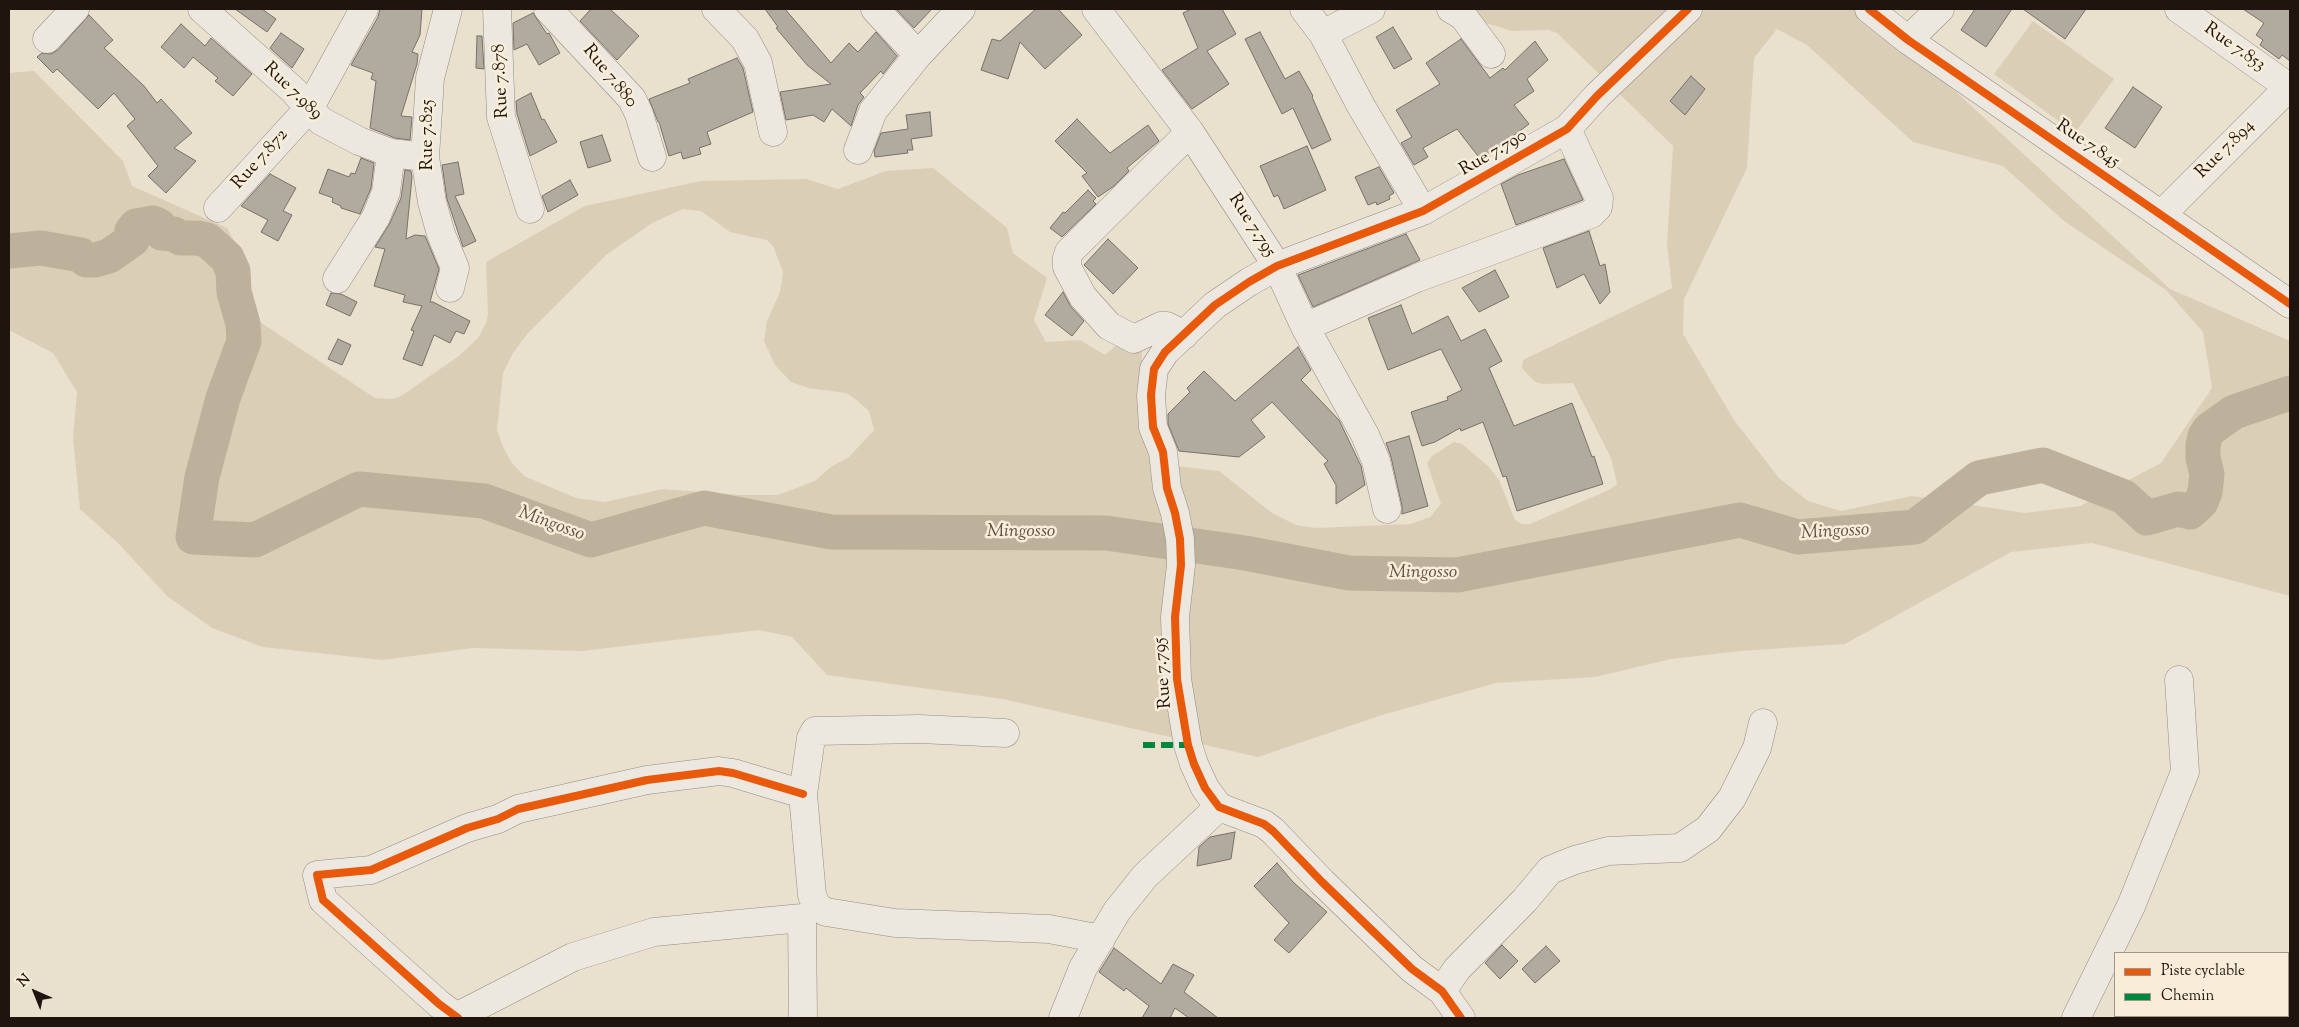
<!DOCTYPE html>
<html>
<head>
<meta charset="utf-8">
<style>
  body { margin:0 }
  #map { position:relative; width:2299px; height:1027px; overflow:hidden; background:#e9e0ce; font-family:"Sorts Mill Goudy",serif }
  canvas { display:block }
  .frame { position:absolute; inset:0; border:10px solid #20140f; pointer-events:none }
  .legend { position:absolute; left:2114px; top:952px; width:175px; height:65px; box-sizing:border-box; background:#f8edd8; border:1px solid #a29688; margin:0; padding:6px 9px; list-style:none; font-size:15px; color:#20140f }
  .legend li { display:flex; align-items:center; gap:10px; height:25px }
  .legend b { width:25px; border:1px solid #a29688 }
  .north { position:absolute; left:10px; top:967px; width:50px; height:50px; -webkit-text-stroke:4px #f8edd8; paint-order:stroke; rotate:316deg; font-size:14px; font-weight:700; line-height:20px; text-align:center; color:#20140f }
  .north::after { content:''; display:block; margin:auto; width:18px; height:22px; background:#20140f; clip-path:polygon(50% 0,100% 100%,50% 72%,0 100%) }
</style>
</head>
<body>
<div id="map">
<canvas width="2299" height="1027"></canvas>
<div class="frame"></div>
<ul class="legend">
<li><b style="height:6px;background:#e8590c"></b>Piste cyclable</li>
<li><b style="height:6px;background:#00873e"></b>Chemin</li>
</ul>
<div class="north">N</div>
</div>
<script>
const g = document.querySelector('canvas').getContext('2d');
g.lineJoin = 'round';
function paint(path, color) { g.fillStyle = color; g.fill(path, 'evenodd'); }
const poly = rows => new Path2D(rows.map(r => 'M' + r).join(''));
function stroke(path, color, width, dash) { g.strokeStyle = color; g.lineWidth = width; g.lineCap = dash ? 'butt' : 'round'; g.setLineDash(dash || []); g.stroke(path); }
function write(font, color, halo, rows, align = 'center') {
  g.font = font + ' "Sorts Mill Goudy",serif'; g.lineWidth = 5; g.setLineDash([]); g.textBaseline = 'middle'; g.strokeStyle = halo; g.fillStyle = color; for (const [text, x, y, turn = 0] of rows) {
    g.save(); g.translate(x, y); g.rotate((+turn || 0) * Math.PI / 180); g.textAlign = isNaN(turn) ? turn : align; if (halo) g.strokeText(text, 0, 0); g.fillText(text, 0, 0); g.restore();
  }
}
const green = poly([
  [1462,9,1885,9,1908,40,1954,90,2170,289,2290,341,2290,596,2092,543,2011,552,1845,644,1740,651,1671,659,1595,677,1496,683,1382,715,1258,757,1003,699,827,675,792,637,759,630,582,651,473,648,382,660,263,647,212,628,167,596,118,543,80,509,73,438,77,392,53,353,9,330,9,73,34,71,123,161,132,186,227,228,248,266,245,303,254,318,375,398,392,399,401,396,459,356,478,338,486,323,488,314,486,262,585,206,701,181,806,179,838,189,886,171,933,168,1007,228,1013,253,1047,278,1034,320,1046,342,1080,340,1105,355,1126,337,1142,345,1141,414,1160,464,1219,471,1272,513,1296,525,1316,528,1411,524,1430,517,1441,504,1427,463,1432,456,1454,442,1462,444,1488,466,1499,480,1515,520,1522,524,1530,524,1611,489,1617,484,1611,458,1573,383,1543,384,1534,381,1522,368,1523,360,1672,288,1667,244,1673,146,1557,33,1549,30,1512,31,1486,23],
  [1777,29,1807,45,1913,142,2003,166,2064,221,2166,290,2203,332,2212,388,2161,463,2080,506,2025,513,1912,496,1841,511,1808,501,1779,478,1734,420,1683,334,1684,299,1747,168,1754,58],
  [683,209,701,211,730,232,767,240,773,246,783,272,780,292,767,321,764,341,775,365,791,382,808,388,846,393,854,398,869,411,874,430,849,457,831,467,815,481,778,495,741,495,663,489,605,502,576,498,524,476,512,463,503,447,497,430,503,373,513,353,528,333,606,255,652,223],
  [2033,21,2114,79,2075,133,1994,74]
]);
const river = poly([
  [9,251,41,248,81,255,86,260,95,260,109,256,132,240,134,237,132,231,136,226,153,223,159,226,162,233,174,234,180,238,197,238,207,240,227,258,233,271,234,292,243,324,244,341,223,398,202,477,193,537,255,540,359,489,484,501,591,540,704,508,831,532,1106,533,1245,553,1349,573,1457,575,1740,520,1798,537,1915,527,1979,478,2043,465,2124,497,2147,518,2178,509,2190,512,2201,502,2205,492,2207,474,2203,458,2203,446,2205,436,2210,429,2234,412,2290,393]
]);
const building = poly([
  [235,9,262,9,276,19,267,32,235,9],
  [380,9,422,9,420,35,412,52,418,54,417,64,401,116,412,117,410,140,395,138,370,128,376,81,371,79,373,73,351,65,378,17,380,9],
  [591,9,610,9,639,36,617,60,580,21,591,9],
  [765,9,785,9,831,63,849,43,858,52,876,32,897,56,883,74,881,71,860,93,864,97,858,105,851,126,832,109,824,122,813,115,786,120,780,92,831,84,807,65,776,28,778,27,765,9],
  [896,9,932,9,914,28,896,9],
  [1036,9,1058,9,1082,35,1045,69,1020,42,1008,79,981,70,992,39,1000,41,1036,9],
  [1191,9,1222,9,1236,34,1207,51,1229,84,1192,109,1162,70,1198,48,1183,13,1191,9],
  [1975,9,2012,9,1986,47,1961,30,1975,9],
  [2023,9,2086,9,2065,39,2023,9],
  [2243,9,2290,9,2290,61,2282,55,2279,59,2260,45,2263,40,2256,35,2264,23,2243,9],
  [533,13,547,34,549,33,560,53,539,65,527,44,514,50,513,23,533,13],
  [89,15,113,40,104,48,144,86,157,103,161,99,192,133,174,148,196,161,166,193,148,176,158,166,127,126,135,119,114,93,98,109,57,69,53,73,37,57,42,53,51,54,58,50,89,15],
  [181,24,205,46,211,38,252,74,233,96,215,81,218,78,193,57,184,68,161,47,181,24],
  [1393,27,1412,59,1394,69,1376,37,1393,27],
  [1260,32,1285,79,1299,71,1313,96,1312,97,1331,140,1312,149,1293,108,1282,114,1245,39,1260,32],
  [281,33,304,49,292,68,270,48,281,33],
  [477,36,482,36,484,69,476,68,477,36],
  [1461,39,1490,78,1503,68,1505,70,1535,41,1548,60,1527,79,1534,91,1514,105,1529,124,1481,160,1457,129,1423,148,1428,157,1414,165,1401,143,1412,137,1396,110,1440,84,1426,63,1461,39],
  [737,58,743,68,753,112,707,132,711,144,699,148,701,154,683,159,681,152,669,156,659,122,658,122,649,99,690,83,688,79,737,58],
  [1691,76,1705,89,1685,115,1670,101,1691,76],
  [2133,87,2162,107,2135,148,2105,128,2133,87],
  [531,93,542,120,544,119,557,142,530,156,517,114,516,101,531,93],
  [930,112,932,136,911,139,913,150,907,150,908,153,875,157,874,151,881,133,908,129,906,115,930,112],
  [1077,119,1110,153,1148,125,1159,141,1127,168,1129,171,1114,186,1098,197,1082,176,1087,173,1055,141,1077,119],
  [602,135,611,161,588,168,580,142,602,135],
  [1307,146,1326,190,1284,209,1278,195,1274,197,1260,166,1307,146],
  [361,158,374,163,371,188,360,214,341,208,341,206,332,202,333,198,319,193,328,169,349,177,351,173,355,174,361,158],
  [1564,159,1583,200,1516,225,1501,184,1518,175,1564,159],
  [458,162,464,194,455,196,476,241,463,247,447,199,442,165,458,162],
  [1379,167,1394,193,1389,196,1390,199,1377,205,1376,202,1368,205,1355,177,1379,167],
  [405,170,411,171,412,177,406,239,415,235,425,236,439,269,430,302,433,302,470,321,464,334,456,331,450,343,434,335,422,366,403,359,414,331,411,330,422,306,403,302,405,295,374,286,385,249,375,247,390,223,401,198,405,170],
  [270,174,296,188,283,211,292,215,278,241,261,232,268,220,241,206,270,174],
  [570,180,578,195,548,212,542,196,570,180],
  [1088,190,1096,198,1093,201,1096,204,1062,237,1050,228,1063,212,1065,213,1088,190],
  [1589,231,1600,266,1605,264,1610,292,1600,304,1584,274,1557,288,1543,248,1589,231],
  [1406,234,1420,260,1313,307,1298,275,1406,234],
  [1108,239,1138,268,1113,294,1084,265,1108,239],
  [1495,270,1509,297,1479,312,1462,288,1495,270],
  [1063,292,1071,307,1084,321,1072,336,1045,315,1063,292],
  [331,293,341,294,357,302,350,316,326,305,331,293],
  [1401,305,1412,334,1448,316,1461,341,1485,329,1502,361,1489,368,1514,426,1572,403,1592,457,1594,456,1603,484,1517,511,1506,476,1503,477,1483,422,1461,431,1460,428,1435,442,1422,446,1411,412,1448,400,1447,397,1462,390,1441,349,1388,370,1368,318,1401,305],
  [338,339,351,345,342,365,328,359,338,339],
  [1298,347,1311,370,1301,380,1339,420,1361,466,1365,485,1336,504,1336,485,1324,464,1328,461,1272,402,1251,420,1265,437,1239,457,1179,451,1168,424,1168,414,1190,392,1187,388,1204,371,1235,401,1298,347],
  [1409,436,1428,506,1402,514,1402,506,1391,457,1386,443,1409,436],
  [1235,832,1231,859,1197,866,1199,847,1210,837,1235,832],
  [1277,863,1293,882,1327,912,1289,953,1274,940,1289,923,1254,886,1277,863],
  [1502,945,1518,961,1500,979,1485,963,1502,945],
  [1546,946,1560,961,1535,983,1522,969,1546,946],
  [1114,948,1161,984,1173,964,1194,975,1184,992,1218,1018,1189,1018,1175,1008,1170,1018,1142,1018,1149,1006,1126,988,1124,991,1099,972,1114,948]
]);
const minor = poly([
  [202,9,293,90,321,121,359,141,391,153,425,157],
  [448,9,430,78,425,157,432,202,441,234,455,268,450,288],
  [497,9,501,117,530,209],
  [548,9,632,99,639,114,652,157],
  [716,9,745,39,758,63,773,132],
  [875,9,918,55,961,9],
  [1096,9,1190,132,1277,266,1305,327,1365,435,1376,461,1387,509],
  [1304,9,1323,34,1361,106,1423,211],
  [1451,9,1463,16,1491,54],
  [1869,9,1908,40,2290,304],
  [2179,9,2290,88],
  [1323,34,1371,9],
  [47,39,75,9],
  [1908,40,1940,9],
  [858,150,873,111,918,55],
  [218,208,310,107,364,9],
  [2162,214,2290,86],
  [337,279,376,217,386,192,391,153],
  [1305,327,1417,278,1591,214,1598,207,1599,198,1567,129],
  [1184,335,1167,326,1161,326,1134,339,1109,326,1083,297,1067,267,1067,258,1069,252,1190,132],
  [1005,733,920,729,815,731,811,738,803,794,812,895,817,907,826,912,895,923,1049,929,1101,939],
  [1442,991,1457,969,1524,901,1550,870,1575,860,1608,851,1680,848,1708,829,1732,798,1757,748,1763,723],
  [456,1017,573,957,654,932,802,918,803,1018],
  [458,1018,439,1004,323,900,317,875,371,870,467,828,498,819,518,809,647,780,719,771,733,773,803,794],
  [1063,1018,1083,968,1117,911,1145,876,1219,807],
  [1461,1018,1442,991,1412,969,1322,882,1273,831,1264,824,1219,807,1205,788,1194,764,1188,745,1177,679,1175,617,1181,565,1180,539,1175,513,1167,488,1163,452,1153,427,1151,395,1154,369,1165,352,1215,305,1249,282,1277,266,1423,211,1567,129,1597,96,1688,9],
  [2076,1018,2131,906,2185,772,2179,680]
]);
const quiet = poly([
  [1143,745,1188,745]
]);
const cycleway = poly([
  [1869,9,1908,40,2290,304],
  [458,1018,439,1004,323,900,317,875,371,870,467,828,498,819,518,809,647,780,719,771,733,773,803,794],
  [1461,1018,1442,991,1412,969,1322,882,1273,831,1264,824,1219,807,1205,788,1194,764,1188,745,1177,679,1175,617,1181,565,1180,539,1175,513,1167,488,1163,452,1153,427,1151,395,1154,369,1165,352,1215,305,1249,282,1277,266,1423,211,1567,129,1597,96,1688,9]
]);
const streetNames = [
  ["Rue 7.853",2234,48,35],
  ["Rue 7.880",609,77,51],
  ["Rue 7.878",502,81,-93],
  ["Rue 7.989",292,92,44],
  ["Rue 7.825",429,135,-90],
  ["Rue 7.845",2087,145,34],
  ["Rue 7.894",2226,150,-45],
  ["Rue 7.790",1494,154,-30],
  ["Rue 7.872",261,160,-48],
  ["Rue 7.795",1251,226,57],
  ["Rue 7.795",1164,673,-95]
];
const waterNames = [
  ["Mingosso",551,525,20],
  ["Mingosso",1021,533],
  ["Mingosso",1835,533,-3],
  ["Mingosso",1423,574]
];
paint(green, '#dbceb7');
stroke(river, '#beb19c', 35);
paint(building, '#b1aa9f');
stroke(building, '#777168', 1);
stroke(minor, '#938c82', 29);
stroke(minor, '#ede8df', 28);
stroke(quiet, '#00873e', 6, [12, 6]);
stroke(cycleway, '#e8590c', 8);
write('18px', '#20140f', '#f8edd8', streetNames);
write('italic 19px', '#5f5245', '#f8edd8', waterNames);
</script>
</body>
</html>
